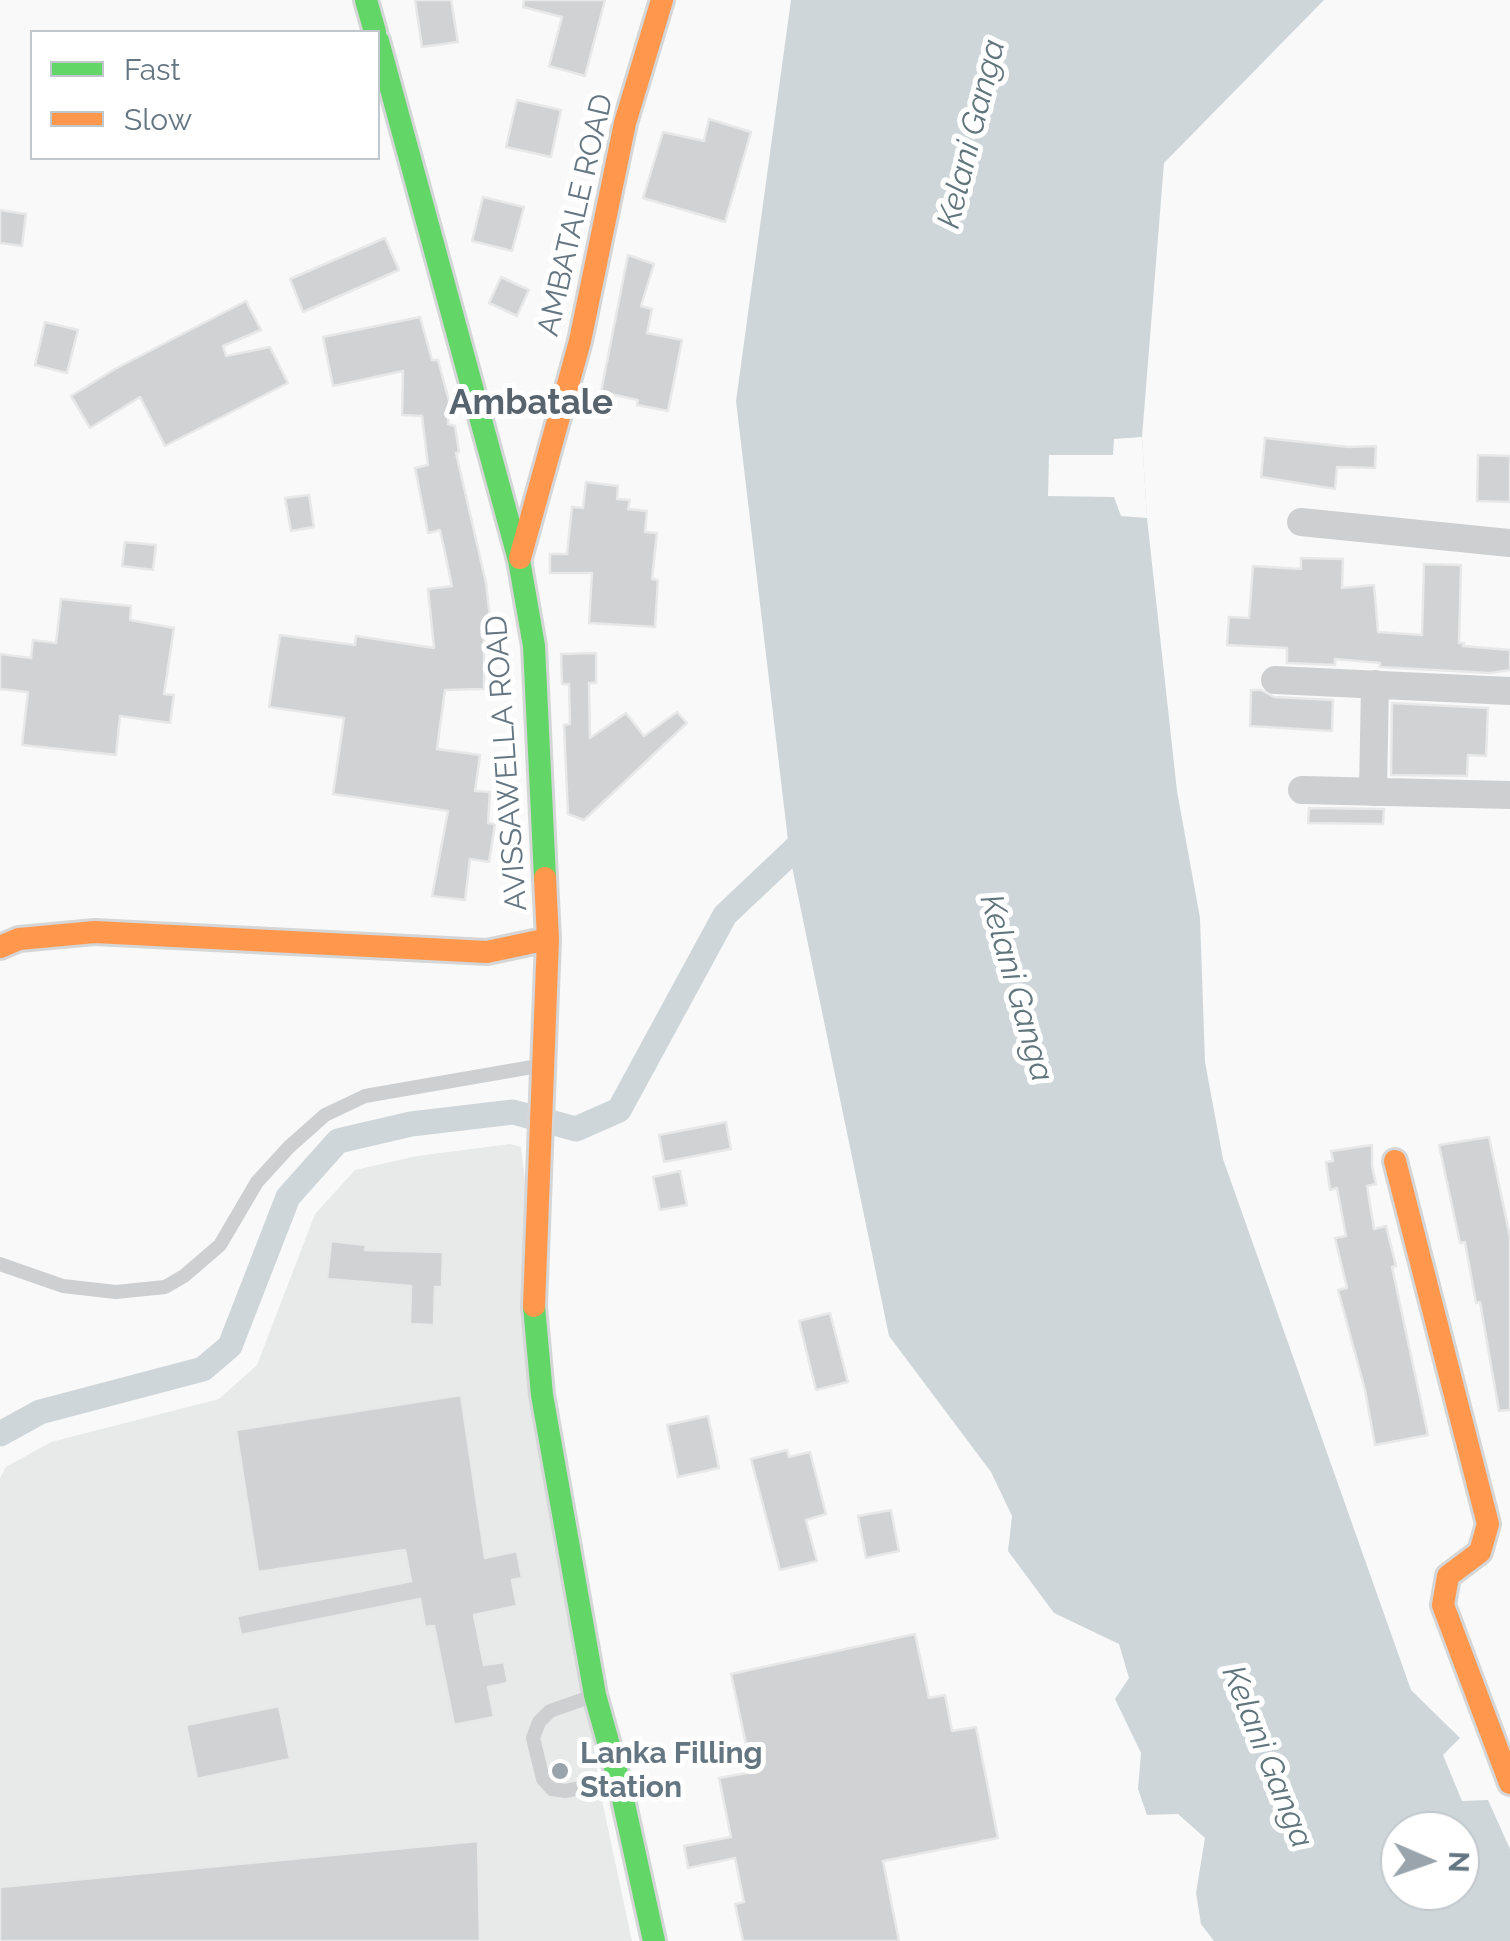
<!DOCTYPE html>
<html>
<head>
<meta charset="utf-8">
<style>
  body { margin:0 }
  #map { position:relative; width:1510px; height:1941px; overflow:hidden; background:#f9f9f9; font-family:Raleway,sans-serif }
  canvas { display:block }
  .legend { position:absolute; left:30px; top:30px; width:350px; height:130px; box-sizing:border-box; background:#fff; border:2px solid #c1c8cd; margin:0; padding:12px 18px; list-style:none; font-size:30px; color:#657683 }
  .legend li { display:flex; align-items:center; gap:20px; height:50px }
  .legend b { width:50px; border:2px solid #c1c8cd }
  .north { position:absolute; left:1380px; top:1811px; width:100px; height:100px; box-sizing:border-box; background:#fff; border:2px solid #c1c8cd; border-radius:50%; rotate:92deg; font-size:28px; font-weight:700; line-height:40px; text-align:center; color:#657683 }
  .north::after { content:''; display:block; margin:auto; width:35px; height:45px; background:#99a4ac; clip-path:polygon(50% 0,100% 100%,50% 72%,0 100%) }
</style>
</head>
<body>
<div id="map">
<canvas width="1510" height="1941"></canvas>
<ul class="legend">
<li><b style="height:12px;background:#63d668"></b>Fast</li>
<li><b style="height:12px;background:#ff974d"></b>Slow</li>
</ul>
<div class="north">N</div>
</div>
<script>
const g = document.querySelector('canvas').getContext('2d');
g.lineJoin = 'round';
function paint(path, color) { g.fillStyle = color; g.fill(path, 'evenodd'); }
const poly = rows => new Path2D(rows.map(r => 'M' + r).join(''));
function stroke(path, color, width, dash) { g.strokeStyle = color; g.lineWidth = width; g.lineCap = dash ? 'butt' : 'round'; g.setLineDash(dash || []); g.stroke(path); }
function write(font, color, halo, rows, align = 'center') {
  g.font = font + ' Raleway,sans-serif'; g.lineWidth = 10; g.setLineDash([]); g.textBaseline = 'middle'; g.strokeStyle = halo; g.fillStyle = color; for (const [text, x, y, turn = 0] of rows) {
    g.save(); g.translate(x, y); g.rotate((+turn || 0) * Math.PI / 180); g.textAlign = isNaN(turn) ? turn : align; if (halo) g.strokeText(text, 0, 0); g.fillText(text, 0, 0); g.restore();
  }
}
const built = poly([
  [510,1144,521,1147,599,1786,632,1941,0,1941,0,1478,6,1467,51,1442,219,1399,257,1365,315,1214,355,1170,417,1156]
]);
const water = poly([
  [791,0,1324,0,1164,163,1142,437,1147,518,1177,791,1200,918,1205,1062,1223,1159,1411,1690,1460,1738,1443,1755,1462,1801,1488,1800,1510,1849,1510,1941,1214,1941,1201,1924,1196,1893,1205,1838,1178,1814,1147,1815,1138,1789,1141,1753,1115,1699,1129,1678,1119,1644,1054,1613,1008,1551,1012,1516,991,1472,889,1336,790,857,736,401],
  [1400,1831,1460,1831,1460,1891,1400,1891]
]);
const pier = poly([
  [1142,437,1147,518,1121,516,1114,497,1048,496,1049,455,1113,455,1114,439]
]);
const canal = poly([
  [0,1434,40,1412,203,1369,230,1346,288,1197,338,1141,411,1124,513,1112,576,1129,619,1110,725,915,799,845,814,839]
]);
const building = poly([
  [415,0,451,0,458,42,422,47,415,0],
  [524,0,605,0,585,76,549,66,562,17,523,7,524,0],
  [517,100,561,110,551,157,506,147,517,100],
  [709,119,751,132,725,222,643,198,663,132,704,141,709,119],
  [483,197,524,207,512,251,472,241,483,197],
  [0,210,26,214,22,246,0,243,0,210],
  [385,238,399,270,303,312,290,279,385,238],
  [628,255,654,264,641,306,652,309,647,333,682,340,668,411,637,405,638,400,601,392,628,255],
  [501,277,529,290,517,316,489,303,501,277],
  [246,301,261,330,223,346,226,356,270,347,288,383,165,446,140,397,90,428,71,396,115,369,246,301],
  [420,317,432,360,438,360,449,401,448,424,455,426,459,452,456,453,486,583,491,627,484,628,484,689,445,690,437,749,480,755,475,791,490,792,488,823,495,824,489,862,470,859,465,900,432,896,448,811,333,794,344,718,269,707,280,635,355,645,356,636,434,648,428,589,452,586,440,530,428,533,415,468,428,465,422,416,402,415,403,371,333,386,323,337,420,317],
  [45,322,78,330,67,373,35,365,45,322],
  [1265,438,1349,447,1376,446,1375,468,1337,467,1335,489,1261,477,1265,438],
  [1478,455,1510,456,1510,502,1477,501,1478,455],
  [586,482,618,486,617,499,630,500,628,509,647,511,645,532,657,533,652,579,658,580,655,627,589,623,592,573,550,573,550,554,567,554,572,507,583,508,586,482],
  [309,495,314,527,291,531,285,498,309,495],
  [125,542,156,545,153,570,122,566,125,542],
  [1301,558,1343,559,1342,588,1374,585,1378,632,1422,635,1424,564,1461,565,1459,643,1464,643,1463,646,1510,650,1510,670,1490,673,1380,667,1380,663,1335,659,1335,665,1287,663,1287,648,1227,645,1229,617,1249,618,1253,566,1301,569,1301,558],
  [61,599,131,606,130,620,174,628,164,694,174,695,170,723,120,716,116,755,22,745,28,692,0,689,0,654,31,658,33,640,56,643,61,599],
  [596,653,596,683,589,683,590,738,626,713,644,736,677,712,687,723,584,820,568,814,564,725,570,724,569,684,562,684,561,654,596,653],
  [1251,690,1261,690,1274,697,1333,700,1332,731,1250,726,1251,690],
  [1392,703,1488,708,1486,756,1468,755,1467,776,1391,775,1392,703],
  [1309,808,1384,809,1383,824,1308,823,1309,808],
  [726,1122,731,1149,664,1162,659,1135,726,1122],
  [1489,1137,1510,1237,1510,1410,1499,1411,1480,1302,1476,1303,1465,1242,1460,1243,1439,1145,1489,1137],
  [1372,1145,1372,1166,1376,1184,1367,1186,1374,1229,1386,1226,1396,1266,1392,1267,1428,1435,1375,1445,1365,1390,1338,1290,1347,1288,1335,1238,1346,1236,1337,1188,1330,1190,1326,1162,1333,1161,1331,1151,1372,1145],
  [680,1171,687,1205,660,1210,653,1177,680,1171],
  [331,1241,366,1245,365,1250,443,1252,442,1287,435,1287,434,1325,410,1324,411,1286,327,1279,331,1241],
  [830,1313,848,1382,816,1390,799,1321,830,1313],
  [461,1395,485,1558,517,1551,522,1578,512,1580,517,1606,474,1615,484,1665,504,1662,508,1683,488,1687,494,1717,454,1725,434,1626,425,1627,420,1599,241,1635,237,1616,411,1581,405,1550,258,1572,236,1430,461,1395],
  [708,1416,719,1468,678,1477,667,1425,708,1416],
  [787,1450,789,1457,810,1452,826,1514,806,1520,817,1561,780,1570,751,1459,787,1450],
  [891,1510,899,1551,866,1558,858,1516,891,1510],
  [915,1634,929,1698,945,1695,952,1731,976,1727,998,1838,883,1861,899,1941,743,1941,735,1904,744,1902,735,1858,688,1868,684,1846,731,1837,719,1778,752,1772,731,1674,915,1634],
  [279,1706,290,1759,197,1779,186,1725,279,1706],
  [478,1841,480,1941,0,1941,0,1887,478,1841]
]);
const lane = poly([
  [0,1264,63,1286,116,1292,165,1287,184,1276,220,1245,257,1182,289,1147,325,1115,365,1096,538,1066],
  [590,1697,550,1711,539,1722,533,1738,543,1779,552,1789,565,1791,614,1782]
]);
const street = poly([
  [1301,522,1510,543],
  [1275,680,1510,691],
  [1302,790,1510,795],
  [1373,792,1375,684]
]);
const fast = poly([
  [366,0,375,32],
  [378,41,519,560,534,646,545,878],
  [534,1306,542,1395,595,1695,619,1781,654,1941]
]);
const slow = poly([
  [520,558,580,341,625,123,662,0],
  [0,947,19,939,95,932,487,952,548,939],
  [1395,1161,1488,1524,1480,1552,1448,1576,1443,1605,1510,1783],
  [534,1306,548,939,545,878]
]);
const markers = [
  [560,1771,10,"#99a4ac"]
];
const streetNames = [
  ["AMBATALE ROAD",576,215,-77],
  ["AVISSAWELLA ROAD",507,763,-94]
];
const poiNames = [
  ["Lanka Filling",580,1754],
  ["Station",580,1788]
];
const waterNames = [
  ["Kelani Ganga",972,134,-76],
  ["Kelani Ganga",1016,988,74],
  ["Kelani Ganga",1267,1757,68]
];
const quarterNames = [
  ["Ambatale",531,403]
];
paint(built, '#e8e9e9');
paint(water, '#ced6d9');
paint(pier, '#f9f9f9');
stroke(canal, '#ced6d9', 25);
paint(building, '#d0d2d3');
stroke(building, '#e8e8e8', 2.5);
stroke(fast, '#d5d6d7', 28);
stroke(slow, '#d5d6d7', 28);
stroke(lane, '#cecfd0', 14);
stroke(street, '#cecfd0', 28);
stroke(fast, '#63d668', 22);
stroke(slow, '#ff974d', 22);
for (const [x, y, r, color] of markers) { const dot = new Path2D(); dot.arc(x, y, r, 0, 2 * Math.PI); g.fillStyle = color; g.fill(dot); stroke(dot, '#fff', 4); }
write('30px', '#657683', '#fff', streetNames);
write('bold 30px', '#657683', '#fff', poiNames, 'left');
write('italic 32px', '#60757c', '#fff', waterNames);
write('bold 35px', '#57646e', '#fff', quarterNames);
</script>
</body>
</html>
